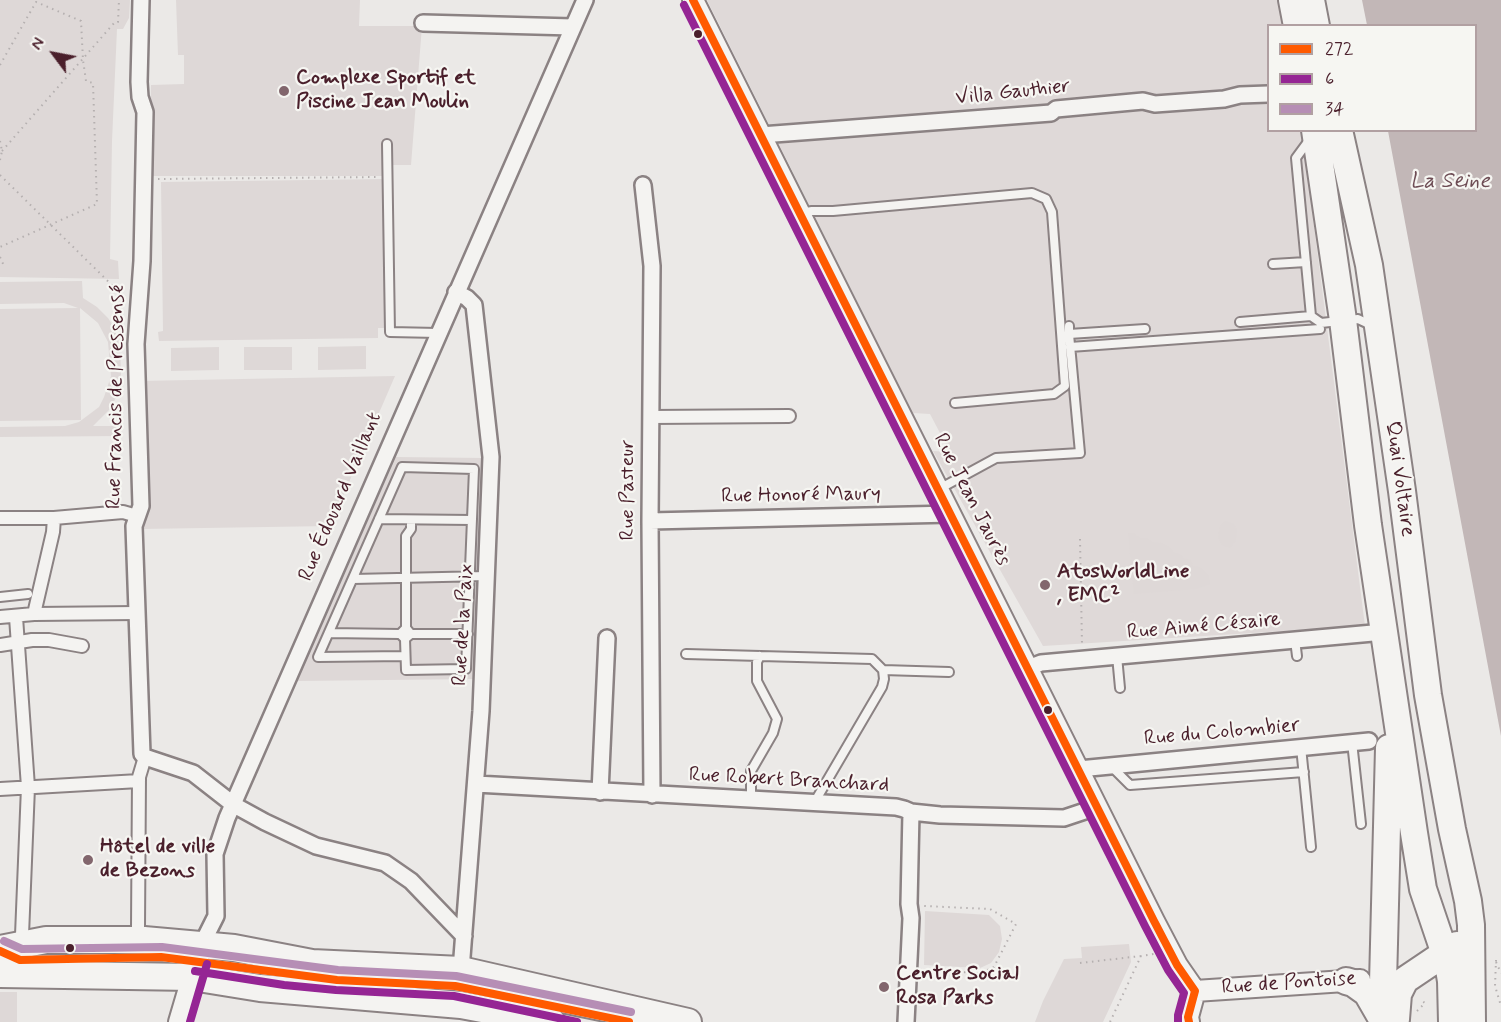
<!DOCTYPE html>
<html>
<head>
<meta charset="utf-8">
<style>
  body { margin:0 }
  #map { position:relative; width:1501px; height:1022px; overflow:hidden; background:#ebe9e7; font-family:Mynerve,sans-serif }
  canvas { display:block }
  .legend { position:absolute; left:1267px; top:24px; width:210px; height:108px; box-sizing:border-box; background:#f6f6f2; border:2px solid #b1a0a2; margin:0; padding:8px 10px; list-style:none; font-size:18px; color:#4a1f2b }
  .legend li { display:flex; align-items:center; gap:12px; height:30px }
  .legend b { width:30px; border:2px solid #b1a0a2 }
  .north { position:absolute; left:24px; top:24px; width:60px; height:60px; -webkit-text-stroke:4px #f6f6f2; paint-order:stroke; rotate:302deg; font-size:16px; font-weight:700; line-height:24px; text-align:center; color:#4a1f2b }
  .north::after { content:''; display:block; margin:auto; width:21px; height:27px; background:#4a1f2b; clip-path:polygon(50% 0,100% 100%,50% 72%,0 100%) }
</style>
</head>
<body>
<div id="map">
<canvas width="1501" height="1022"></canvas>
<ul class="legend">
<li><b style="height:8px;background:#ff5a00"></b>272</li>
<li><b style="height:8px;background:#952594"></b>6</li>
<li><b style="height:8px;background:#b68eb5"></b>34</li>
</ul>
<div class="north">N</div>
</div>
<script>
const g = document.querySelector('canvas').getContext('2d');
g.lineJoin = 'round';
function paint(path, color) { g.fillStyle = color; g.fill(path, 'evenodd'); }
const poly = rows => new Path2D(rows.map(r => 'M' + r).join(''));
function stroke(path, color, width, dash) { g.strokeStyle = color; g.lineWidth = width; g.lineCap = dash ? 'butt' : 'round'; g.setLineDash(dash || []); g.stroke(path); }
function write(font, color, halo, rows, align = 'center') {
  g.font = font + ' Mynerve,sans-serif'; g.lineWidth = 4.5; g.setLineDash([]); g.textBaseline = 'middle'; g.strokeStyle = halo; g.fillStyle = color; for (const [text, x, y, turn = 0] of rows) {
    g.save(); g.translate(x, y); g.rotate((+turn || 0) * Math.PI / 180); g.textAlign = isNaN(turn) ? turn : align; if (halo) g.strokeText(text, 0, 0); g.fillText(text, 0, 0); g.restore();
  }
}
const built = poly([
  [707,0,1278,0,1283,25,1268,26,1268,130,1302,131,1365,626,1043,646,933,451,950,452,930,414,913,413],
  [395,376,330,526,141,529,140,381]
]);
const green = poly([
  [0,0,130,0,129,18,123,29,117,29,112,141,110,259,118,261,119,279,0,277],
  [176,0,360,0,359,26,422,26,411,165,391,165,391,176,150,176,151,85,184,84,184,55,178,55],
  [384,179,386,328,378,328,378,338,159,341,158,332,163,331,161,182],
  [82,281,83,298,97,307,108,318,114,327,120,346,121,375,117,395,111,408,93,426,119,426,119,436,0,437,0,427,65,426,79,422,99,407,104,397,111,376,108,342,98,323,80,308,81,420,0,421,0,309,78,308,64,303,0,304,0,282],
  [366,346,366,369,318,370,318,347],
  [219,347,219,370,171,371,171,348],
  [244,347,292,347,292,370,244,370],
  [396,457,485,458,481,568,477,571,476,576,476,581,480,584,477,679,296,681],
  [1225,521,1234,524,1237,531,1236,540,1230,548,1223,546,1218,537,1220,527],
  [1128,533,1133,533,1140,538,1146,538,1152,542,1161,543,1169,547,1173,552,1180,554,1183,558,1191,560,1193,566,1200,567,1209,576,1210,584,1196,589,1134,594],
  [925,911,989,915,1000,926,1002,939,999,952,991,963,980,968,924,965],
  [1129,944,1131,962,1103,1022,1035,1022,1043,1001,1064,959,1082,958,1081,947],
  [0,992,17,992,17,1022,0,1022]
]);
const water = poly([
  [1362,0,1501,0,1501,736,1388,131,1476,130,1476,26,1367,25]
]);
const path = poly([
  [0,65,36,2,81,21,83,60,86,81,93,83,97,204,0,247],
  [0,141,2,151,0,160],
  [2,151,115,22,118,22,119,0],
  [0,175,120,293,124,304],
  [158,179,378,177],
  [0,257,4,266],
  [1080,539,1082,644],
  [1496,960,1495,986,1501,1006],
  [1496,962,1501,973],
  [1080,963,1141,956],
  [922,970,981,973,994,967,1016,924,990,909,924,906],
  [1417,1011,1425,1003,1421,1000],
  [1110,1022,1141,956,1154,954]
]);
const service = poly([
  [1310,139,1296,158,1311,316],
  [387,144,390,332,438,333],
  [801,213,812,211,833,211,1032,193,1046,199,1052,212,1065,386,1054,394,955,403],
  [1273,264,1306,262],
  [1240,322,1311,316,1321,323,1358,319,1373,326],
  [1069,326,1069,334,1145,329],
  [1070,347,1320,329],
  [939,489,996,458,1080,453,1069,334],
  [379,519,472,520],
  [353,579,487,576],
  [0,597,28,594],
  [406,628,406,536,411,529,411,520],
  [329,633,400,634,406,628,411,634,405,639,400,634],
  [411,634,468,634],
  [1295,640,1297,656],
  [686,654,872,659,883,670,884,679,882,687,814,803],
  [405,656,318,657,402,467,474,469,466,669,406,670,405,639],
  [1117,656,1120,688],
  [883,670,949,672],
  [1352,742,1361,824],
  [1301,747,1311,847],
  [1111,766,1130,785,1304,772],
  [751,800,751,771,773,733,777,719,757,681,757,662,760,656],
  [6,964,20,960,161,957,337,980,455,986,629,1022]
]);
const pedestrian = poly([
  [651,417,789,416],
  [0,518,54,518,123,512,137,516],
  [34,614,53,532,54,518],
  [0,617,34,614,137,613],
  [16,617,28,787,22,935],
  [0,645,32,640,49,640,82,646],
  [0,789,139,781],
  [138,927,139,777,145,757]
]);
const minor = poly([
  [141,0,139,82,140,97,145,112,142,261,136,344,141,506,134,526,142,754,145,757,193,773,234,805,265,822,316,846,385,863,411,881,464,936],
  [423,23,573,27],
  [761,135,1051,113,1056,109,1143,101,1155,104,1224,99,1240,95,1268,94],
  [643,185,652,266,650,521,652,795],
  [456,292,467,298,474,305,491,457,481,711,461,970],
  [650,521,952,514],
  [1028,668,1041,663,1384,632],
  [1079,769,1369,741],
  [476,784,896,807,904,809,911,812,940,815,1064,818,1097,807],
  [600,792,607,638],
  [202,944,216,916,215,854,227,818,585,0],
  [906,1022,911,918,909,904,911,812]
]);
const tertiary = poly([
  [693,0,1154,921,1177,965,1195,991,1188,1017,1189,1022],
  [1195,991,1360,980],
  [179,1022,202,944]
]);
const primary = poly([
  [1292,0,1297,26],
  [1311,0,1316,26],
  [1315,130,1343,320,1368,525,1414,833,1423,889,1448,963,1451,981,1452,1022],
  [1339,130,1369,265,1402,491,1428,695,1452,829,1468,901,1471,925,1472,1022],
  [0,949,46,940,144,940,234,948,312,963,461,970,688,1022],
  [0,974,192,977,260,988,461,1005,552,1022],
  [1346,981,1353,983,1367,993,1382,1019],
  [1396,1019,1398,994,1405,980,1457,945],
  [1382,1022,1389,748]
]);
const bus1 = poly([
  [693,0,1154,921,1177,965,1195,991,1188,1017,1189,1022],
  [0,951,20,960,161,957,337,980,455,986,629,1022]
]);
const bus2 = poly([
  [684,5,1145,926,1168,970,1184,993,1178,1015,1178,1022],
  [195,971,284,985,336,990,454,996,577,1022],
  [190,1022,207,964]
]);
const bus3 = poly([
  [4,941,22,949,162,947,338,970,456,976,631,1012]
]);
const markers = [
  [698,34,5,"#4a1f2b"],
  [284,91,6,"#82666d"],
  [1045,585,6,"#82666d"],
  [1048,710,5,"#4a1f2b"],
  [88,860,6,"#82666d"],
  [70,948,5,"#4a1f2b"],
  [884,987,6,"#82666d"]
];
const poiNames = [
  ["Complexe Sportif et",296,79],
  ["Piscine Jean Moulin",296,103],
  ["AtosWorldLine",1057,573],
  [", EMC²",1057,597],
  ["Hôtel de ville",100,848],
  ["de Bezons",100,872],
  ["Centre Social",896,975],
  ["Rosa Parks",896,999]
];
const streetNames = [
  ["Villa Gauthier",1013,93,-6],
  ["Rue Francis de Pressensé",117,397,-89],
  ["Quai Voltaire",1399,479,82],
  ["Rue Pasteur",629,490,-90],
  ["Rue Honoré Maury",801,496,-1],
  ["Rue Édouard Vaillant",341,497,-67],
  ["Rue Jean Jaurès",971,500,63],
  ["Rue de la Paix",464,625,-87],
  ["Rue Aimé Césaire",1204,627,-5],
  ["Rue du Colombier",1222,733,-5],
  ["Rue Robert Branchard",789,781,3],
  ["Rue de Pontoise",1289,984,-4]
];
const waterNames = [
  ["La Seine",1450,182]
];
paint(built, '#dfd9d8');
paint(green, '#ded8d7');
paint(water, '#c2b7b7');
stroke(service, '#8b8283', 12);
stroke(pedestrian, '#8b8283', 16);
stroke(minor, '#8b8283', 20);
stroke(tertiary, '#8b8283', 24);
stroke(primary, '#8b8283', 30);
stroke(path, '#b5b0b0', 2, [1.5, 4.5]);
stroke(service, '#f4f3f1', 8);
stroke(pedestrian, '#f4f3f1', 12);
stroke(minor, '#f4f3f1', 15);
stroke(tertiary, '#f4f3f1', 20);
stroke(primary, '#f4f3f1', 26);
stroke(bus1, '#ff5a00', 8);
stroke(bus2, '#952594', 8);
stroke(bus3, '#b68eb5', 8);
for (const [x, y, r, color] of markers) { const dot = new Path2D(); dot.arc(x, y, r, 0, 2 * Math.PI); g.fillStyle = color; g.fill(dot); stroke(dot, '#f6f6f2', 2); }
write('bold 21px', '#4a1f2b', '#f6f6f2', poiNames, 'left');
write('21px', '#4a1f2b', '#f6f6f2', streetNames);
write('italic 22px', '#6e4d55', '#f6f6f2', waterNames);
</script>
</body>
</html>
